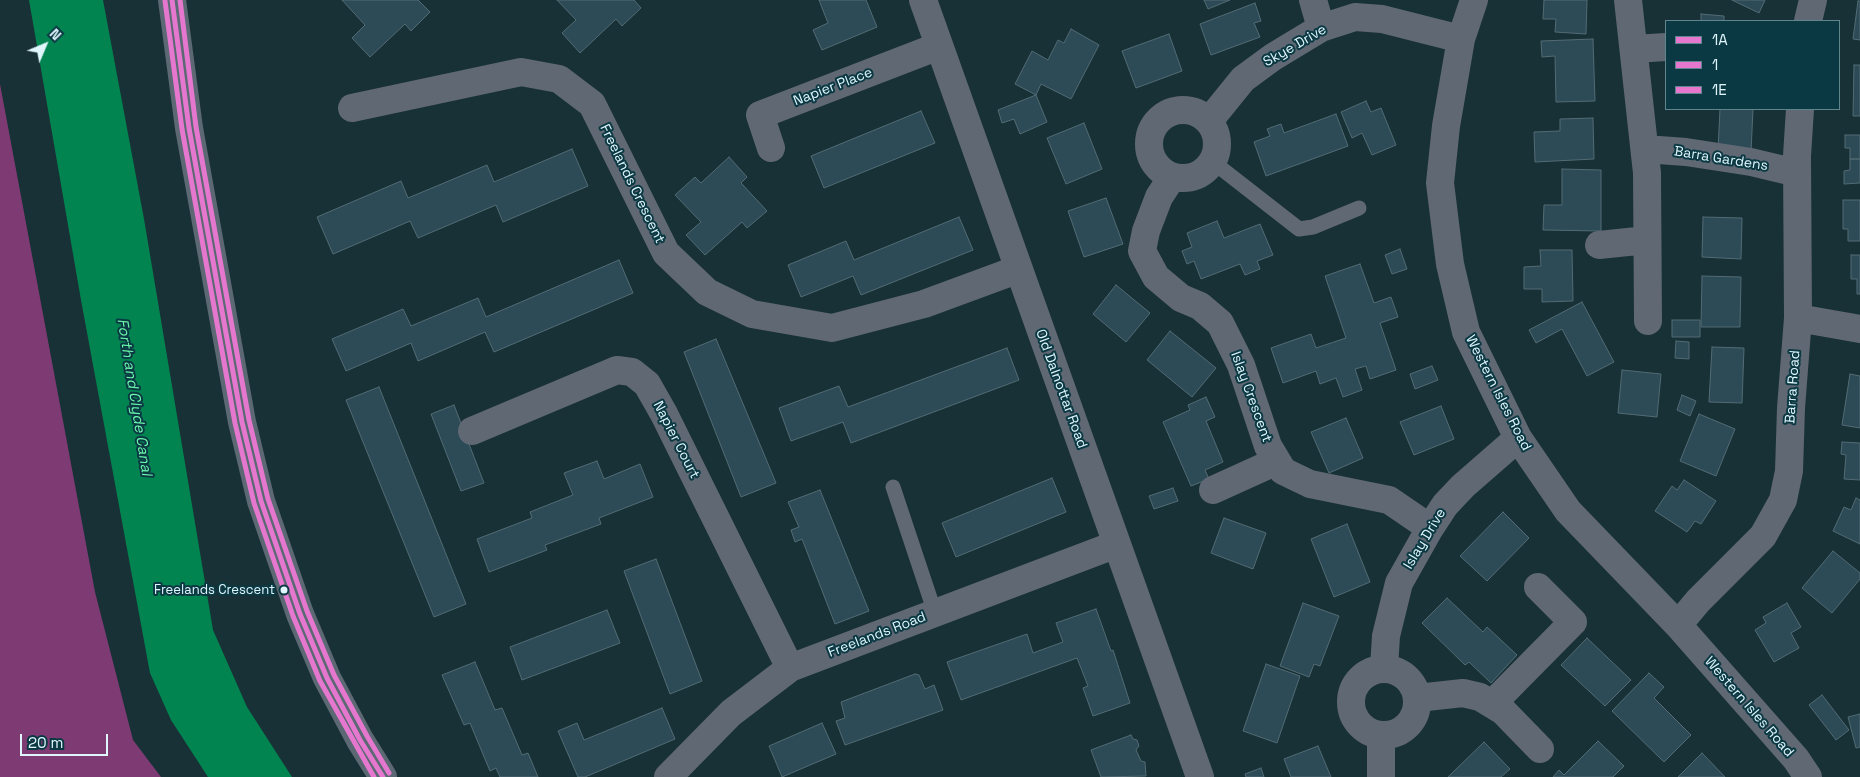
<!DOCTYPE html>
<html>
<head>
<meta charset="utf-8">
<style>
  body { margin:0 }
  #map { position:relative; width:1860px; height:777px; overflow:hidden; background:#183136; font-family:"Space Grotesk",sans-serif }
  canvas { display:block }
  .legend { position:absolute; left:1665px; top:20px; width:175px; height:90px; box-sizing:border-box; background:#0b3943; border:1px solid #60858d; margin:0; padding:6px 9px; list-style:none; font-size:15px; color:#e0f6fd }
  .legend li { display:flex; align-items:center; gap:10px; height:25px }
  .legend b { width:25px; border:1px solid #60858d }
  .north { position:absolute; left:20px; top:20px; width:50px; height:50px; -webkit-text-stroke:4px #0b3943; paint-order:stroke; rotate:45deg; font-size:14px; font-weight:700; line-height:20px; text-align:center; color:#e0f6fd }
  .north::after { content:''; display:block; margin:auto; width:18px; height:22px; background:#e0f6fd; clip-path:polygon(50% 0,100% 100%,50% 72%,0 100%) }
  .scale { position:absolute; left:20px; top:734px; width:88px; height:22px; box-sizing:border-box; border:2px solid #e0f6fd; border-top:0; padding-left:6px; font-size:15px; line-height:18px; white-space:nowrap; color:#e0f6fd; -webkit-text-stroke:4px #0b3943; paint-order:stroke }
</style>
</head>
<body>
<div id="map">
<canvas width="1860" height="777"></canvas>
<ul class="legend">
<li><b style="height:6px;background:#e677cf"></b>1A</li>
<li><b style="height:6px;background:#e677cf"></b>1</li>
<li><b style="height:6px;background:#e677cf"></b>1E</li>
</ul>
<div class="north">N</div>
<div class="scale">20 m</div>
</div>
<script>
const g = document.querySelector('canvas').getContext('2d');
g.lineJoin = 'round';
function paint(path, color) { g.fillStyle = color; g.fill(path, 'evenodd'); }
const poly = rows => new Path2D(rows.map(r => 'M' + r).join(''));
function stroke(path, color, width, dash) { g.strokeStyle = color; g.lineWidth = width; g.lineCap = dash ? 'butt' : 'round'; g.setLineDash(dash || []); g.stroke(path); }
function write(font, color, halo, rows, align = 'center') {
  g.font = font + ' "Space Grotesk",sans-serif'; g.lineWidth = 4; g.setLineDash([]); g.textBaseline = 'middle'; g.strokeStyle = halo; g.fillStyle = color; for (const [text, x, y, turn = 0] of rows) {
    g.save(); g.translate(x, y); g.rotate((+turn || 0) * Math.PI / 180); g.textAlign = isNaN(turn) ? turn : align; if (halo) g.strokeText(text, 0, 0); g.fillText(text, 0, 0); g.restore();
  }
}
const forest = poly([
  [0,84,95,592,133,740,161,777,0,777]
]);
const water = poly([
  [29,0,103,0,144,219,213,630,247,707,292,777,208,777,171,720,150,673,81,300]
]);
const building = poly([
  [342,0,418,0,430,12,411,31,405,24,370,57,352,38,365,25,342,0],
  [557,0,634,0,641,8,622,26,616,19,580,53,562,33,576,20,557,0],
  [819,0,866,0,877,27,822,50,813,30,828,23,819,0],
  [1204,0,1230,0,1208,9,1204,0],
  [1544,0,1587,0,1586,34,1555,32,1556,19,1543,19,1544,0],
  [1732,0,1765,0,1759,13,1732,0],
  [1858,1,1860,1,1860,40,1853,39,1858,1],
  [1255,3,1261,21,1254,23,1260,37,1211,55,1200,24,1255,3],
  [1701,14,1724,16,1724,21,1701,21,1701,14],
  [1071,29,1099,45,1071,99,1041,84,1036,95,1015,84,1032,51,1048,60,1058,40,1064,43,1071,29],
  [1169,34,1182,71,1136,88,1122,51,1169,34],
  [1593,39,1595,101,1556,102,1555,56,1542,57,1541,41,1593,39],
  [1854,65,1860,65,1860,116,1853,116,1854,65],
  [1036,95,1047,122,1020,134,1014,119,1002,123,998,110,1036,95],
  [1366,101,1371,112,1381,108,1396,145,1372,155,1362,133,1352,138,1341,112,1366,101],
  [1720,109,1753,109,1751,152,1718,150,1720,109],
  [921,111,935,143,824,188,811,156,921,111],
  [1336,114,1348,146,1266,176,1254,142,1270,136,1267,129,1281,124,1284,133,1336,114],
  [1593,118,1594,159,1535,162,1534,132,1560,131,1560,119,1593,118],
  [1084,123,1102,169,1066,184,1047,138,1084,123],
  [1845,135,1860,135,1860,159,1850,159,1850,148,1845,148,1845,135],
  [572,149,588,186,503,222,496,205,418,238,410,221,333,254,317,217,401,181,408,198,487,165,494,182,572,149],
  [729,157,747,177,741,183,767,211,747,228,742,222,705,255,686,235,701,222,675,195,695,177,701,183,729,157],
  [1850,159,1860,159,1860,183,1844,184,1844,171,1850,170,1850,159],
  [1562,169,1601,170,1601,231,1543,230,1544,205,1562,205,1562,169],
  [1106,198,1123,244,1084,257,1068,211,1106,198],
  [1843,200,1860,200,1860,241,1848,241,1848,229,1843,229,1843,200],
  [959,217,973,250,861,295,853,276,801,297,788,265,846,241,854,260,959,217],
  [1703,217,1742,218,1741,259,1702,257,1703,217],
  [1217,221,1224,238,1260,224,1273,255,1257,261,1260,269,1245,275,1240,264,1201,279,1194,261,1187,264,1182,251,1192,247,1187,233,1217,221],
  [1400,249,1407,269,1392,274,1385,255,1400,249],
  [1540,250,1572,250,1573,301,1542,302,1542,289,1524,289,1524,267,1541,266,1540,250],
  [1851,255,1860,255,1860,294,1857,294,1857,279,1851,279,1851,255],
  [619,260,633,293,494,352,485,332,418,361,411,343,346,371,332,339,403,309,411,326,478,298,486,317,619,260],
  [1360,264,1374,303,1391,297,1398,317,1380,323,1396,370,1370,379,1366,366,1355,369,1362,390,1343,397,1336,378,1320,384,1316,371,1283,383,1271,348,1311,334,1316,348,1346,338,1325,276,1360,264],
  [1702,276,1741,277,1740,327,1701,327,1702,276],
  [1116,285,1150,313,1126,342,1093,314,1116,285],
  [1582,302,1614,362,1587,376,1562,329,1536,343,1529,330,1582,302],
  [1672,320,1700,320,1700,337,1672,337,1672,320],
  [1170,331,1216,368,1192,397,1147,360,1170,331],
  [716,339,776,483,741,497,684,352,716,339],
  [1676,341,1689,342,1689,359,1675,358,1676,341],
  [1712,347,1744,348,1742,403,1709,402,1712,347],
  [1007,348,1019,380,851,443,843,422,791,441,779,408,839,386,848,407,1007,348],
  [1432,366,1438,380,1415,389,1410,374,1432,366],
  [1622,370,1661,374,1657,417,1618,413,1622,370],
  [1850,374,1860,376,1860,428,1842,425,1850,374],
  [379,387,466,604,434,617,346,400,379,387],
  [1682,395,1696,401,1690,416,1677,410,1682,395],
  [1206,397,1215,417,1206,421,1223,462,1205,470,1209,479,1191,486,1163,422,1190,410,1188,405,1206,397],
  [454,405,484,483,461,491,431,414,454,405],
  [1441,406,1454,439,1414,455,1400,422,1441,406],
  [1699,414,1735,429,1716,476,1680,461,1699,414],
  [1346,418,1363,458,1329,473,1311,432,1346,418],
  [1842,442,1860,443,1860,480,1844,479,1846,455,1841,454,1842,442],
  [597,461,604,479,640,464,653,497,599,518,601,524,545,545,547,550,489,572,477,539,532,518,530,512,573,495,564,473,597,461],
  [1052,478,1066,512,956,557,942,523,1052,478],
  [1684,480,1716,501,1701,524,1695,521,1687,532,1655,511,1672,486,1677,490,1684,480],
  [1173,488,1178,501,1154,509,1149,496,1173,488],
  [820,490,869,611,835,624,802,539,795,542,791,530,799,527,788,502,820,490],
  [1856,498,1860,500,1860,544,1833,531,1844,507,1851,510,1856,498],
  [1503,512,1529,538,1487,581,1460,556,1503,512],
  [1224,518,1266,533,1253,569,1211,553,1224,518],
  [1347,524,1370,582,1334,597,1311,539,1347,524],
  [1833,551,1860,573,1860,579,1832,613,1802,588,1833,551],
  [656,559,702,681,670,694,624,571,656,559],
  [1447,598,1483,632,1487,627,1517,655,1491,683,1469,662,1465,665,1422,623,1447,598],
  [1303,603,1339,616,1320,666,1314,664,1309,677,1280,666,1303,603],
  [1787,603,1801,627,1791,633,1799,648,1774,662,1755,630,1766,623,1763,617,1787,603],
  [1096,609,1111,651,1113,650,1130,703,1093,716,1083,688,1088,686,1077,658,961,700,947,662,1027,634,1033,653,1063,642,1056,623,1096,609],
  [607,610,620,643,522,680,510,647,607,610],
  [1587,638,1631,680,1605,706,1561,665,1587,638],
  [475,662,495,710,502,708,522,755,528,753,538,777,500,777,496,768,490,771,470,723,464,725,442,675,475,662],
  [1266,664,1300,676,1277,743,1243,731,1266,664],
  [1649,673,1664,687,1654,698,1691,735,1664,762,1612,711,1649,673],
  [915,674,919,675,925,689,934,685,943,710,845,745,836,721,845,718,841,702,915,674],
  [1822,695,1849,730,1836,740,1809,705,1822,695],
  [662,708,675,739,585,777,578,777,558,731,577,723,584,740,662,708],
  [1860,714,1860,747,1856,748,1848,717,1860,714],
  [822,723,836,754,782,777,769,746,822,723],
  [1131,735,1133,739,1137,740,1139,746,1136,750,1141,761,1145,762,1146,776,1101,777,1091,750,1131,735],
  [1598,741,1624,766,1613,777,1553,777,1559,770,1564,775,1598,741],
  [1484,742,1510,769,1501,777,1448,777,1484,742],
  [1318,746,1331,777,1291,777,1284,759,1318,746],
  [1702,753,1725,777,1678,777,1702,753],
  [1261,768,1264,777,1246,777,1245,774,1261,768]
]);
const service = poly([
  [1213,162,1299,229,1313,227,1359,208],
  [893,487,935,613]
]);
const minor = poly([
  [923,0,1200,777],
  [1313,0,1321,28],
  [1474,0,1461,39,1446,126,1440,183,1450,264,1466,332,1518,438,1568,511,1678,625,1796,759,1808,777],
  [1628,0,1647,173,1648,321],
  [1808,21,1813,0],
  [1634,49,1666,47],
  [352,108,521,72,559,79,592,104,666,253,707,292,752,314,832,328,924,304,1019,269],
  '1149 144a34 34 0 1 1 68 0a34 34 0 1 1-68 0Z',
  [1209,121,1243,79,1273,57,1321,28,1355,17,1382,19,1461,39],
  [771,148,760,115,939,46],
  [1645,149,1686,152,1751,162,1797,173],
  [1172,177,1159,197,1146,231,1142,251,1156,277,1181,298,1200,306,1220,323,1241,365,1268,446,1283,471,1310,484,1389,500,1430,528],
  [1599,245,1647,240],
  [1798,318,1860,329],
  [472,431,617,370,632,372,647,384,664,414,790,668],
  [1213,490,1277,461],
  [1678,625,1698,601,1763,536,1783,500,1789,471,1791,408,1798,318,1797,156,1800,109],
  [1384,668,1386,636,1399,583,1430,528,1445,505,1463,486,1518,438],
  '1351 702a33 33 0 1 1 66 0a33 33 0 1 1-66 0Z',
  [1417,698,1463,693,1480,697,1503,711,1540,749],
  [1492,704,1573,622,1538,587],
  [1381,735,1381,777],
  [668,777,731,713,790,668,1117,544]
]);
const primary = poly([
  [172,0,189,128,242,422,261,501,300,614,327,678,360,740,383,777]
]);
const bus1 = poly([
  [172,0,189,128,242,422,261,501,300,614,327,678,360,740,383,777]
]);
const bus2 = poly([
  [165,1,182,129,235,423,254,503,293,616,320,681,374,777]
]);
const bus3 = poly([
  [180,0,196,127,249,420,268,499,307,611,334,675,367,736,389,773]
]);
const markers = [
  [284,590,4.5,"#e0f6fd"]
];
const busNames = [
  ["Freelands Crescent",275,590]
];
const streetNames = [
  ["Skye Drive",1295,46,-30],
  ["Napier Place",833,87,-21],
  ["Barra Gardens",1721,159,9],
  ["Freelands Crescent",632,184,64],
  ["Barra Road",1793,387,-86],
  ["Old Dalnottar Road",1061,389,70],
  ["Western Isles Road",1498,393,63],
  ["Islay Crescent",1251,397,70],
  ["Napier Court",676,440,63],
  ["Islay Drive",1425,539,-59],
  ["Freelands Road",877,635,-21],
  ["Western Isles Road",1749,707,49]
];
const waterNames = [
  ["Forth and Clyde Canal",134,397,81]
];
paint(forest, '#7e3b73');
paint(water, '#028451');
paint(building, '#2d4b56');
stroke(building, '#536b74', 1);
stroke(service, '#606874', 15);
stroke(minor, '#606874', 28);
stroke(primary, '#5c6873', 28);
stroke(bus1, '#e677cf', 5);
stroke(bus2, '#e677cf', 5);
stroke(bus3, '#e677cf', 5);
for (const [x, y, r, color] of markers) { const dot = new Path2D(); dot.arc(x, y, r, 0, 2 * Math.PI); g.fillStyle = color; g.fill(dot); stroke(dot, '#0b3943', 2); }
write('13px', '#e0f6fd', '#0b3943', busNames, 'right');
write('14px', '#e0f6fd', '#0b3943', streetNames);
write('italic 15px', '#6bf9ac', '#0b3943', waterNames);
</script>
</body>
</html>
